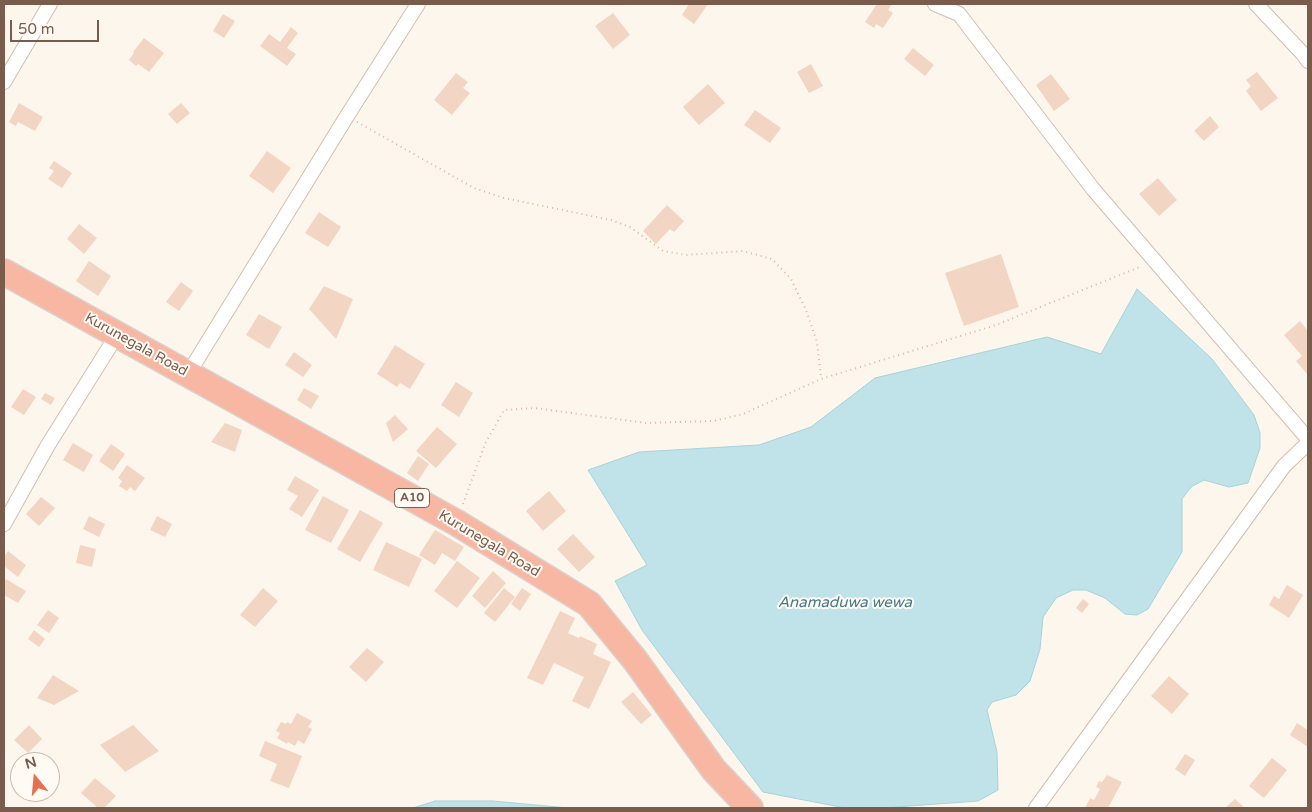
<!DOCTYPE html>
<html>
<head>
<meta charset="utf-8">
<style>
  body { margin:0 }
  #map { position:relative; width:1312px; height:812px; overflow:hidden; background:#fdf6ec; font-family:"Varela Round",sans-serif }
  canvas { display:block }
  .frame { position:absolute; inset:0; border:5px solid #7a5c4d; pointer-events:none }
  .north { position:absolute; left:10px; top:752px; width:50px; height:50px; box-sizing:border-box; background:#fffaf3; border:1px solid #cabbb1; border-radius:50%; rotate:343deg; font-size:14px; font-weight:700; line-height:20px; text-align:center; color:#7a5c4d }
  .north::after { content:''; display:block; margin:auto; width:18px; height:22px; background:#e76f51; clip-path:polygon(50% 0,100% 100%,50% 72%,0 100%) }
  .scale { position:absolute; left:10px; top:20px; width:89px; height:22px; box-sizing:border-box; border:2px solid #7a5c4d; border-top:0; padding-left:6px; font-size:15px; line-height:18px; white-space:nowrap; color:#7a5c4d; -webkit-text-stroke:4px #fffaf3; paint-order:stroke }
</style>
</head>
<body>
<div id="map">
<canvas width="1312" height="812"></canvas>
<div class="frame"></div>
<div class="north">N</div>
<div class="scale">50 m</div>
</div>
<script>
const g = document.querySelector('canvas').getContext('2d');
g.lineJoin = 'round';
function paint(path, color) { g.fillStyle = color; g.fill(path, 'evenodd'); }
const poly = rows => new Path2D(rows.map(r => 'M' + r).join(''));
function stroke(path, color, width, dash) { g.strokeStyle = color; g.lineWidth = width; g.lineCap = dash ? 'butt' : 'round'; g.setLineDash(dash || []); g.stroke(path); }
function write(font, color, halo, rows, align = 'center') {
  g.font = font + ' "Varela Round",sans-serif'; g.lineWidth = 4; g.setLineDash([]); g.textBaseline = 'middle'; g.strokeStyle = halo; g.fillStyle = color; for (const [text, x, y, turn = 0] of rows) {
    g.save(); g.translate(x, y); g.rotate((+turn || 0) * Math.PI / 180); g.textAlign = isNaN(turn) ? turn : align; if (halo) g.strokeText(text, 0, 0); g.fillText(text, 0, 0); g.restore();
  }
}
const water = poly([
  [1137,289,1212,359,1254,415,1260,433,1260,448,1248,483,1229,487,1204,480,1191,487,1182,499,1182,552,1148,609,1137,615,1125,614,1105,598,1086,590,1073,590,1056,598,1043,617,1040,649,1030,681,1016,695,992,702,987,710,997,752,998,790,978,801,882,808,845,808,763,792,642,630,615,581,647,565,588,470,639,452,759,445,811,427,875,378,1047,337,1101,354,1137,289],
  [435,801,493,801,568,808,413,808,435,801]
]);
const building = poly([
  [689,4,708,4,694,24,682,15],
  [877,4,892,4,888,10,893,13,883,28,876,24,874,28,865,22],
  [613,13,630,35,613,49,595,26],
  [223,14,235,21,224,38,213,31],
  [291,27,298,33,287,48,296,54,287,66,260,46,269,34,280,42],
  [144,38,164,53,149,72,138,64,136,66,129,60,134,53,133,52],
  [913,48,934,65,925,76,904,59],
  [811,64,823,86,809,93,797,72],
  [1257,72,1278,98,1261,111,1246,91,1251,86,1246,80],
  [456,73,468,82,463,88,470,93,452,115,434,100],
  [1051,74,1070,99,1054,111,1036,85],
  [708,84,725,103,699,125,683,107],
  [19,103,43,117,35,131,18,122,16,126,9,122],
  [181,103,190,113,177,124,168,114],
  [755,110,781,128,770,143,744,125],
  [1210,116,1219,127,1204,141,1194,131],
  [267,151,291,168,273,193,249,176],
  [54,161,72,173,62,188,48,179,54,171,49,168],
  [1158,178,1177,200,1159,216,1139,194],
  [667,205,684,221,674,232,670,229,656,244,643,231],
  [319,212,341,227,328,247,305,233],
  [79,224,97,238,84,254,67,239],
  [1001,254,1019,307,964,326,945,273],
  [89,261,111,276,98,296,76,281],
  [181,282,193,291,179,311,166,302],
  [324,286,353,299,336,339,309,309],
  [259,314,282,327,269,349,246,335],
  [1300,321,1308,331,1308,373,1307,374,1296,361,1302,356,1284,335],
  [395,345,425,364,410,389,400,383,397,387,377,374],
  [294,352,312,365,303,377,285,365],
  [456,382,473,393,459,417,441,405],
  [304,388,319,396,311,409,297,400],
  [23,389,36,397,24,415,11,407],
  [45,393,55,398,51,405,41,399],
  [395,415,408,429,393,442,386,423],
  [225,423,242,430,235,452,211,442],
  [437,427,457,444,436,468,416,451],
  [73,443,93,455,84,472,63,460],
  [111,444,125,454,113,471,99,461],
  [418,456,429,464,418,481,407,473],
  [127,465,145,478,135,491,130,487,127,491,119,486,122,481,118,478],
  [295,476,319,490,302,517,289,509,298,496,287,490],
  [549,491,566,511,543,531,526,511],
  [323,496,349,510,331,543,305,530],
  [41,497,55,508,39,526,26,514],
  [360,510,383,523,360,562,337,549],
  [89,516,105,524,99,537,83,529],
  [157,516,172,524,165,537,150,530],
  [435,530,464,547,455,561,442,553,435,565,419,555],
  [573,534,595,557,579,572,557,549],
  [386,542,422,559,409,587,373,570],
  [80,545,96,549,92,567,76,563],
  [8,551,26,565,18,577,4,566,4,557],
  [457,561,480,578,457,608,434,591],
  [493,571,506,583,485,608,472,596],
  [6,579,26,591,18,603,4,595,4,583],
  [1287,585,1303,595,1289,618,1269,605,1274,596,1279,599],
  [263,588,278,601,255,627,240,615],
  [504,588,515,597,495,622,484,613],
  [522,588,531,594,520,611,511,604],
  [1083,599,1089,604,1082,613,1076,608],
  [48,610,59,618,49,633,37,625],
  [560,611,575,618,568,633,579,638,580,636,597,644,593,654,611,662,589,709,572,701,584,677,554,663,543,685,527,678],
  [34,630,45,639,39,647,28,639],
  [367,648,384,662,366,682,349,667],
  [53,675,79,691,54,705,37,698],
  [1169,676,1189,694,1172,714,1151,696],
  [633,692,652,715,641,724,621,702],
  [297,713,312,721,308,727,312,729,304,744,298,740,295,746,288,742,287,744,277,738,280,733,276,731,281,722,286,724,287,722,291,724],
  [1297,723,1308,730,1308,747,1290,735],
  [29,725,42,739,28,753,14,740],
  [133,725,159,751,125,772,100,745],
  [265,741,302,756,289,788,270,781,277,764,259,756],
  [1185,754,1195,760,1185,776,1175,769],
  [1272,758,1287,770,1264,798,1249,786],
  [1107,775,1122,782,1108,808,1085,808,1090,798,1094,800,1100,789,1096,787,1099,781,1102,782],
  [95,778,116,796,104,808,98,808,81,793],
  [1235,799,1245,808,1225,808]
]);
const path = poly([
  [357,122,474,188,504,198,611,220,630,227,663,251,686,255,743,251,772,259,791,279,806,310,817,342,821,378],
  [463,504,485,444,504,410,534,408,646,423,714,421,743,414,821,379,996,325,1142,266]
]);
const street = poly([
  [935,4,959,14,1093,189,1308,439],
  [1256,4,1304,55,1308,61],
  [4,82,50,4],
  [188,374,347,116,418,4],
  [4,524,48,445,117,335],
  [1036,808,1284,466,1308,443]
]);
const highway = poly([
  [4,272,457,523,589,604,635,660,714,770,750,808]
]);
const shields = [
  [412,498,35]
];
const shieldNames = [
  ["A10",412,498]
];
const streetNames = [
  ["Kurunegala Road",136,345,29],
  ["Kurunegala Road",489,544,31]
];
const waterNames = [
  ["Anamaduwa wewa",845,603]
];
paint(water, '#bfe3e8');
stroke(water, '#a5d3da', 1);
paint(building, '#f3d5c3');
stroke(street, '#d1beb0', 16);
stroke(highway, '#dad1cd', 28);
stroke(path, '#d9b8a5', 2, [1, 4]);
stroke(street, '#fff', 14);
stroke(highway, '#f7b7a3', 25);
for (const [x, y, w] of shields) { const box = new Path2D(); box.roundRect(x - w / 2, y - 9.5, w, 19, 4); g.fillStyle = '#fffaf3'; g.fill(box); stroke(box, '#7a5c4d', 1); }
write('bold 12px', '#7a5c4d', null, shieldNames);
write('14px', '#7a5c4d', '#fffaf3', streetNames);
write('italic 15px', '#437c86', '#fffaf3', waterNames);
</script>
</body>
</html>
